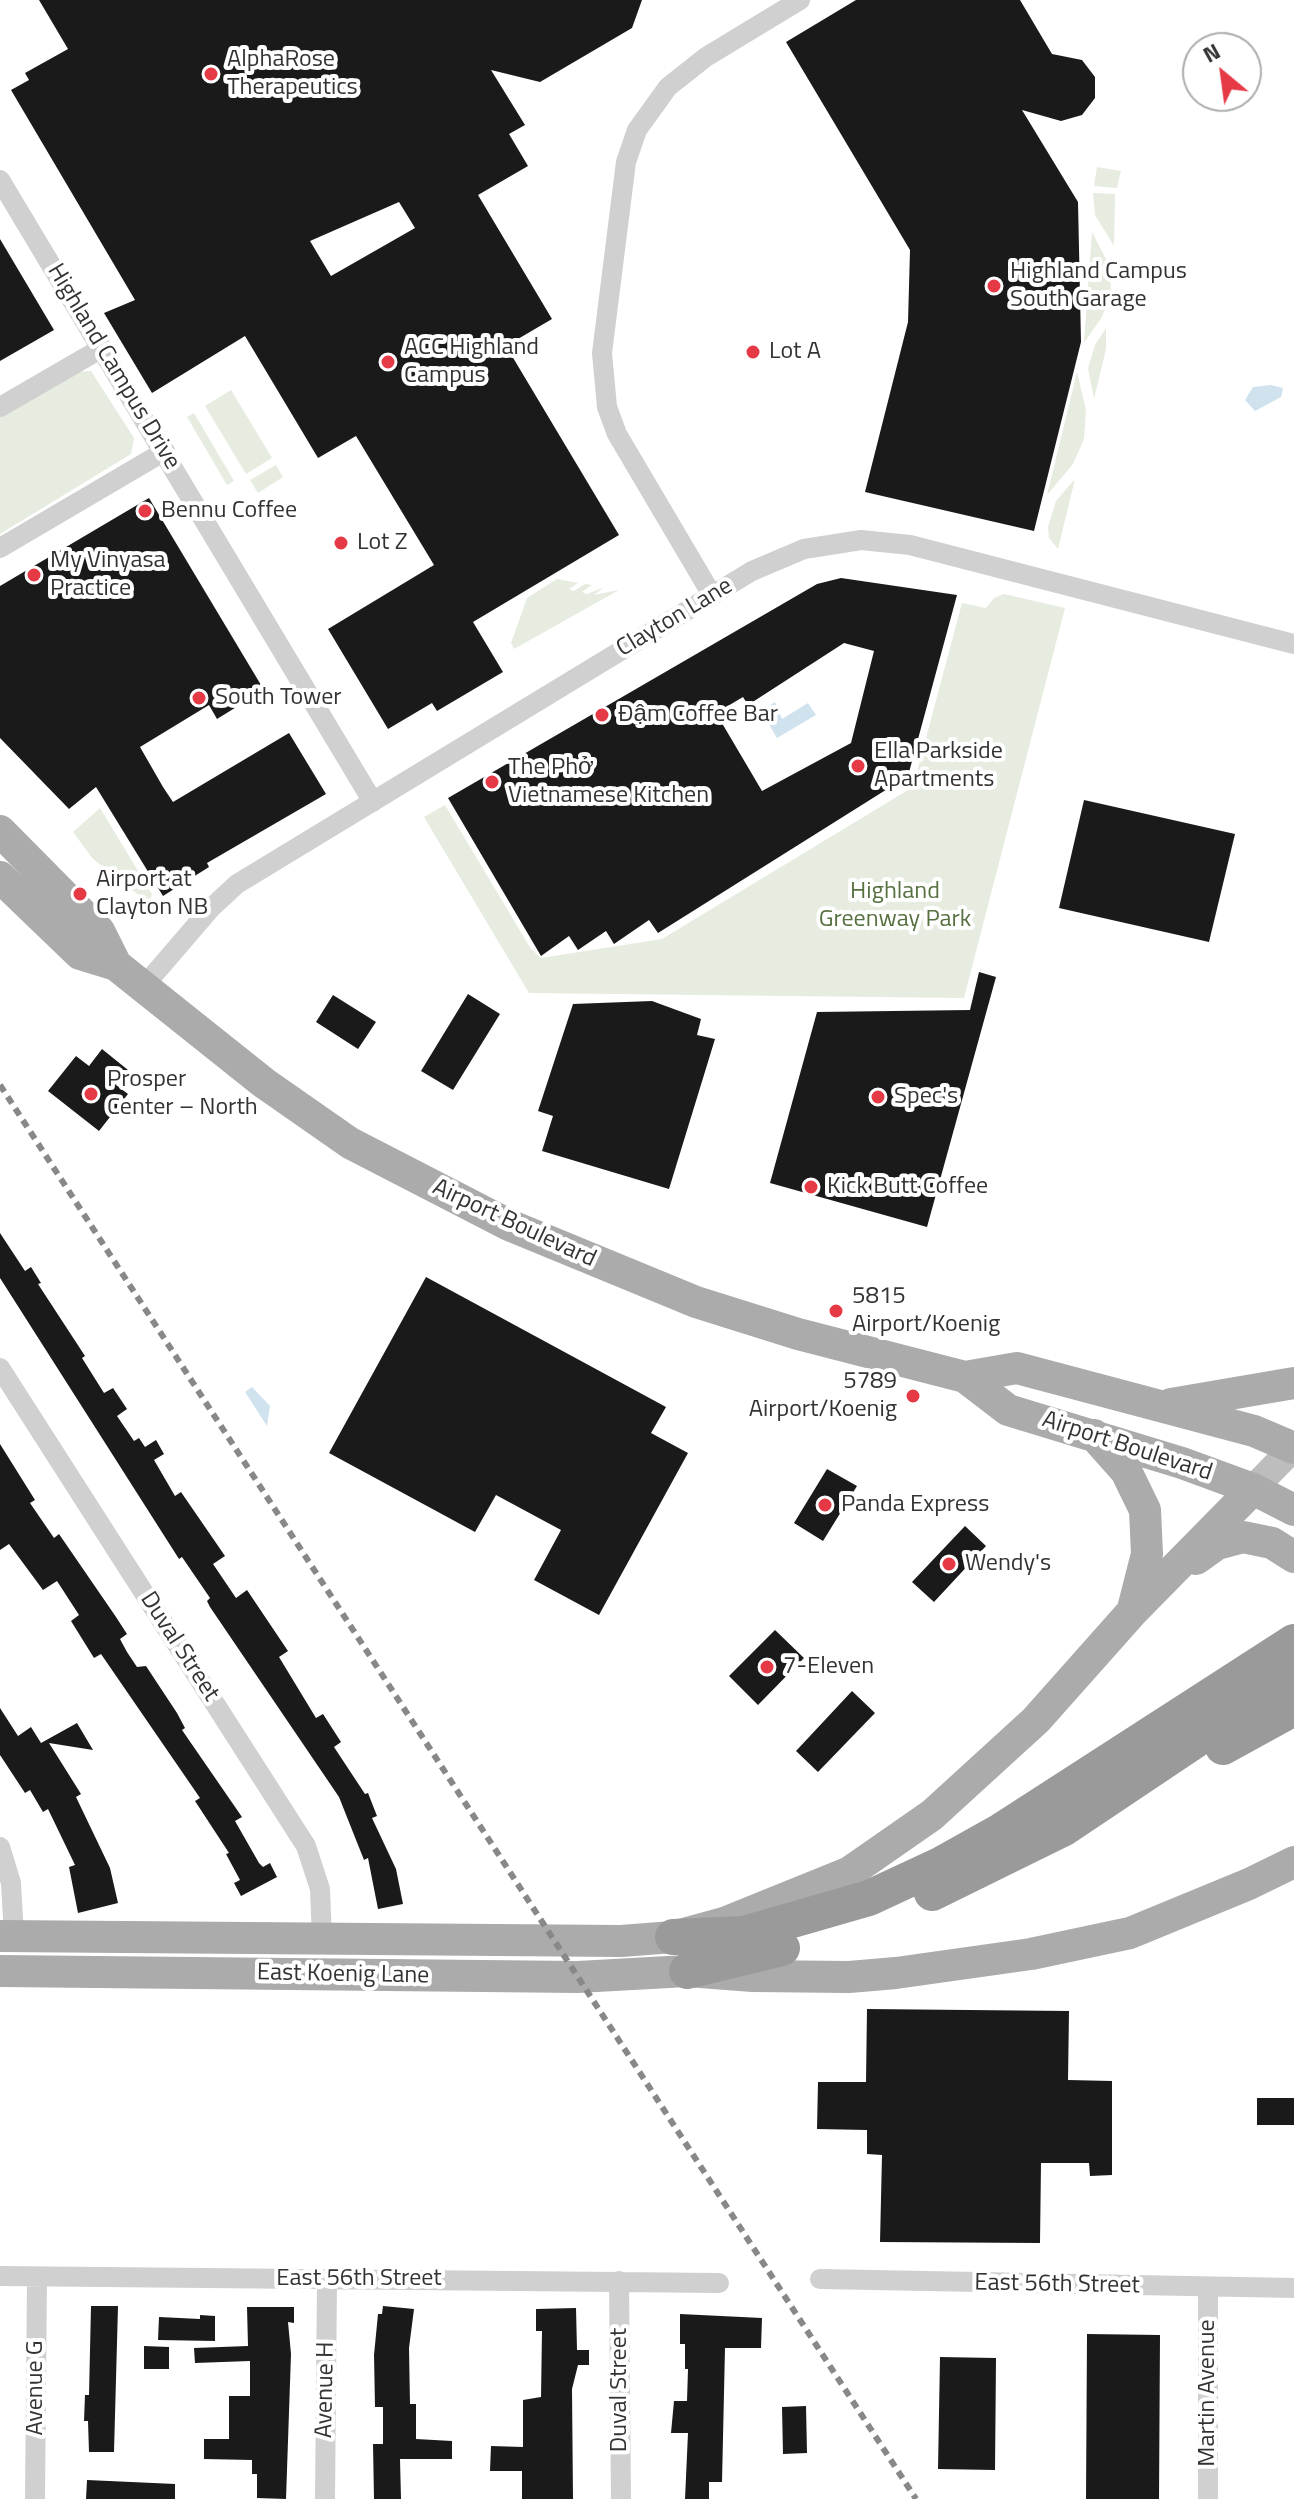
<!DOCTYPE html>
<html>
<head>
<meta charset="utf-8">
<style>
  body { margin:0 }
  #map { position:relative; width:1294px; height:2499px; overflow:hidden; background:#fff; font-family:"Titillium Web",sans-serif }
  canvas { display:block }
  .north { position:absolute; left:1182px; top:32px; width:80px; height:80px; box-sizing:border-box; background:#fff; border:2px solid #adadad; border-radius:50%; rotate:331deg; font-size:22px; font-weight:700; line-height:32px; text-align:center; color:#333 }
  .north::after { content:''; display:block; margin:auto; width:28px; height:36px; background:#e63946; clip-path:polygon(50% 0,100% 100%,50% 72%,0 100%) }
</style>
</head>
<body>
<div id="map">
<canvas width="1294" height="2499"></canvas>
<div class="north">N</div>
</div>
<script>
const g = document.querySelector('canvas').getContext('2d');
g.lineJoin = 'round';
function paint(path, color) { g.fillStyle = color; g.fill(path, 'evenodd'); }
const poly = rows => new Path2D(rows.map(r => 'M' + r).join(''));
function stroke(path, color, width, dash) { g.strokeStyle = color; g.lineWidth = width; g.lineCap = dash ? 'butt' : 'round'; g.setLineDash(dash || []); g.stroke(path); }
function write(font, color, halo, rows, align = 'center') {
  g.font = font + ' "Titillium Web",sans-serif'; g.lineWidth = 8; g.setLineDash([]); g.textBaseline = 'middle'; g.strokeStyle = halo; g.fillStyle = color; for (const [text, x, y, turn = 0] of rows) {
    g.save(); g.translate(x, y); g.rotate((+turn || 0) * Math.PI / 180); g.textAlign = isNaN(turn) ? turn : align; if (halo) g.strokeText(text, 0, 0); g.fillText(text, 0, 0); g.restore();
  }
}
const green = poly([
  [1097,167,1121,171,1117,188,1094,186],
  [1093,193,1115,194,1114,246,1095,215],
  [1092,232,1109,265,1111,291,1102,317,1084,343],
  [1106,328,1106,349,1094,399,1088,368,1095,345],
  [91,371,134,438,131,454,0,534,0,417,75,372],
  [1077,372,1086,410,1084,439,1073,464,1047,495],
  [231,390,272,458,246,474,205,406],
  [194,413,234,481,227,485,187,417],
  [276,465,283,477,258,493,250,480],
  [1074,480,1074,483,1058,549,1049,538,1048,527,1056,501],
  [557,579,578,583,569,589,574,591,585,584,592,585,582,592,587,594,604,587,594,595,619,590,514,649,511,643,527,598],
  [1004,594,1065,608,964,998,529,993,424,817,445,805,531,949,541,958,662,939,913,787,962,603,986,608,994,598],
  [100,808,152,894,149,903,93,859,73,832]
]);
const water = poly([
  [1271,385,1283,388,1281,397,1255,411,1245,400,1253,387],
  [775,702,782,719,808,703,816,715,777,738,761,711],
  [252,1387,270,1406,267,1426,245,1392]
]);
const building = poly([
  [39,0,642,0,632,28,540,82,491,70,525,125,509,134,528,166,478,195,552,319,506,346,619,535,473,622,503,672,437,711,432,703,388,729,328,629,434,565,356,436,318,458,245,336,152,393,104,313,135,300,11,90,29,80,25,73,68,49],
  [399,202,415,228,331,276,310,241],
  [856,0,1020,0,1052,54,1082,60,1095,77,1095,98,1082,115,1061,121,1022,110,1078,202,1081,342,1034,531,865,492,908,322,910,250,786,42],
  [0,239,54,330,0,361],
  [149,498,264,690,217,719,209,705,140,747,163,787,173,802,289,733,326,794,207,863,209,867,163,896,96,787,69,809,0,738,0,586],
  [841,578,957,595,908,776,658,933,649,920,614,944,606,931,578,950,569,936,541,956,448,798,817,584],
  [844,643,874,651,851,743,762,791,716,713,743,697,748,705],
  [1084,800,1235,834,1209,942,1059,908],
  [979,972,996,977,927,1227,770,1183,817,1012,970,1010],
  [468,994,500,1014,453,1090,421,1071],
  [333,995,376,1022,358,1049,316,1022],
  [652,1001,701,1019,697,1035,715,1039,669,1189,542,1151,553,1116,538,1111,573,1004],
  [102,1049,128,1070,116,1085,128,1094,99,1131,48,1091,76,1056,89,1066],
  [0,1233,25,1271,31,1267,41,1283,38,1284,85,1356,82,1358,104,1393,113,1388,127,1409,117,1416,134,1441,139,1438,145,1447,156,1440,164,1454,154,1460,175,1496,181,1492,225,1556,213,1564,236,1598,247,1590,288,1651,279,1657,316,1718,323,1714,341,1742,334,1747,365,1794,368,1793,377,1816,372,1818,396,1869,403,1904,378,1909,368,1858,364,1860,339,1797,210,1607,207,1601,210,1598,182,1557,179,1559,0,1278],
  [426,1277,666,1407,651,1433,688,1453,599,1615,534,1580,561,1530,496,1495,475,1532,329,1453],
  [0,1444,35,1500,30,1503,54,1538,59,1534,116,1617,127,1634,120,1639,127,1652,137,1667,146,1666,177,1713,185,1728,182,1730,242,1817,235,1821,259,1863,263,1867,270,1863,277,1877,241,1896,234,1883,240,1880,226,1854,229,1853,195,1801,200,1798,101,1654,94,1658,71,1621,79,1615,57,1581,43,1590,9,1544,0,1550],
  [827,1469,857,1486,823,1541,794,1523],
  [965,1526,986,1546,934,1602,912,1582],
  [775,1630,804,1658,758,1705,729,1676],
  [852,1691,875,1713,818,1772,796,1751],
  [0,1708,18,1736,31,1727,41,1743,77,1723,93,1750,49,1743,81,1794,76,1797,110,1868,118,1903,78,1913,69,1867,75,1865,48,1809,43,1812,30,1790,25,1793,0,1755],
  [867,2009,1069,2011,1068,2080,1112,2081,1112,2175,1090,2176,1089,2163,1041,2163,1040,2243,880,2242,882,2155,867,2154,867,2130,817,2129,818,2082,866,2082],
  [1257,2098,1294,2098,1294,2125,1257,2125],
  [91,2306,118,2306,114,2452,89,2452,88,2421,84,2421,85,2395,89,2395],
  [383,2306,414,2309,409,2348,410,2404,416,2404,416,2439,452,2441,452,2459,400,2459,401,2499,374,2499,373,2444,383,2444,383,2407,375,2407,374,2355,378,2314,382,2314],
  [247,2307,294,2307,294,2323,288,2322,291,2354,286,2499,257,2498,257,2474,252,2474,252,2460,204,2459,204,2439,229,2439,229,2396,250,2396,250,2361,195,2363,194,2348,248,2346],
  [576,2308,577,2350,589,2350,589,2365,578,2365,572,2389,573,2499,522,2499,522,2471,490,2471,491,2446,523,2447,523,2400,541,2397,542,2331,536,2331,536,2309],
  [680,2314,762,2318,761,2348,725,2348,722,2482,709,2482,709,2499,685,2499,688,2433,671,2433,674,2401,687,2401,688,2369,685,2369,685,2344,680,2344],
  [200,2315,215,2316,215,2341,158,2340,159,2317,200,2319],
  [1087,2334,1160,2335,1159,2499,1086,2499],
  [144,2346,169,2347,169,2369,144,2369],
  [940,2357,996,2358,995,2470,938,2469],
  [806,2406,807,2453,783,2454,782,2407],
  [87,2480,175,2484,175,2499,86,2499]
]);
const street = poly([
  [0,180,373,802],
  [0,407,102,348],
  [0,548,165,451],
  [712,595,617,434,607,407,602,353,626,162,637,130,668,87,706,57,800,0],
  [144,986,211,908,237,884,752,571,804,549,861,540,910,545,1294,644],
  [0,1368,306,1846,320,1889,322,1939],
  [0,1847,11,1883,14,1936],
  [0,2276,719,2283],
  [820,2279,1294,2288],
  [619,2281,621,2499],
  [1208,2287,1208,2499],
  [35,2499,37,2277],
  [325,2499,327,2280]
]);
const secondary = poly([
  [1253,1489,1294,1447]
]);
const primary = poly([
  [0,831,99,931,116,965],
  [0,877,80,954,116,965,264,1083,350,1143,509,1225,696,1302,798,1334,965,1377,1008,1410,1182,1463,1253,1489,1294,1510],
  [965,1377,1017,1368,1254,1431,1294,1448],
  [1171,1404,1294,1383],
  [1094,1435,1126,1471,1145,1510,1147,1554,1133,1609],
  [1196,1559,1217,1544,1243,1537,1272,1543,1294,1557],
  [0,1936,621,1941,673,1937,724,1923,850,1872,932,1815,1036,1720,1132,1612,1253,1489],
  [0,1971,578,1977,687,1971,753,1976,849,1977,896,1973,1031,1954,1130,1933,1249,1884,1294,1862]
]);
const highway = poly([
  [1223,1747,1294,1708],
  [932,1893,1064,1828,1294,1674],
  [673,1937,744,1934,869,1898,942,1864,1001,1831,1294,1642],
  [687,1971,782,1948]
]);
const rail = poly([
  [0,1085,916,2499]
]);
const markers = [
  [211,74,8,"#e63946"],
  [994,286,8,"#e63946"],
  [753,352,8,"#e63946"],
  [388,362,8,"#e63946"],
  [145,511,8,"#e63946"],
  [341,543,8,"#e63946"],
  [34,575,8,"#e63946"],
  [199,698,8,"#e63946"],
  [602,715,8,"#e63946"],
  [858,766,8,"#e63946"],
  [492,782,8,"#e63946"],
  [80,894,8,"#e63946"],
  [91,1094,8,"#e63946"],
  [878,1097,8,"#e63946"],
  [811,1187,8,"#e63946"],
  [836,1311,8,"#e63946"],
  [913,1396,8,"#e63946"],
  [825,1505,8,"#e63946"],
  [949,1564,8,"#e63946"],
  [767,1667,8,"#e63946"]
];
const poiNames = [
  ["AlphaRose",227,60],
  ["Therapeutics",227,88],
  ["Highland Campus",1010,272],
  ["South Garage",1010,300],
  ["ACC Highland",404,348],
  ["Campus",404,376],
  ["Lot A",769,352],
  ["Bennu Coffee",161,511],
  ["Lot Z",357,543],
  ["My Vinyasa",50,561],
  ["Practice",50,589],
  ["South Tower",215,698],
  ["Đậm Coffee Bar",618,715],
  ["Ella Parkside",874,752],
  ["Apartments",874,780],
  ["The Phở",508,768],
  ["Vietnamese Kitchen",508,796],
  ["Airport at",96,880],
  ["Clayton NB",96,908],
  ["Prosper",107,1080],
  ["Center – North",107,1108],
  ["Spec's",894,1097],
  ["Kick Butt Coffee",827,1187],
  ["5815",852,1297],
  ["Airport/Koenig",852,1325],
  ["5789",897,1382,"right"],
  ["Airport/Koenig",897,1410,"right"],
  ["Panda Express",841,1505],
  ["Wendy's",965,1564],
  ["7-Eleven",783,1667]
];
const streetNames = [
  ["Highland Campus Drive",113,367,59],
  ["Clayton Lane",675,618,-31],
  ["Airport Boulevard",514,1224,25],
  ["Airport Boulevard",1127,1447,18],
  ["Duval Street",179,1647,57],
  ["East Koenig Lane",343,1975,1],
  ["East 56th Street",359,2279],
  ["East 56th Street",1057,2285,1],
  ["Avenue G",36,2388,-90],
  ["Avenue H",326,2390,-89],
  ["Duval Street",620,2390,-90],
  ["Martin Avenue",1208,2393,-90]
];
const parkNames = [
  ["Highland",895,892],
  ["Greenway Park",895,920]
];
paint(green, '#e6ecdf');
paint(water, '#cfe2ee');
paint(building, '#1a1a1a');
stroke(street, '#d0d0d0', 20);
stroke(secondary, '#bdbdbd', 28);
stroke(primary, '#ababab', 32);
stroke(highway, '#9a9a9a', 36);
stroke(rail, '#888', 6, [8, 6]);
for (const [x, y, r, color] of markers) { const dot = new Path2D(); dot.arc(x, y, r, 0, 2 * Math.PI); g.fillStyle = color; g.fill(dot); stroke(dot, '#fff', 3); }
write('24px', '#333', '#fff', poiNames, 'left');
write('24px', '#333', '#fff', streetNames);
write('24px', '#56703f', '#fff', parkNames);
</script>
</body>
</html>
